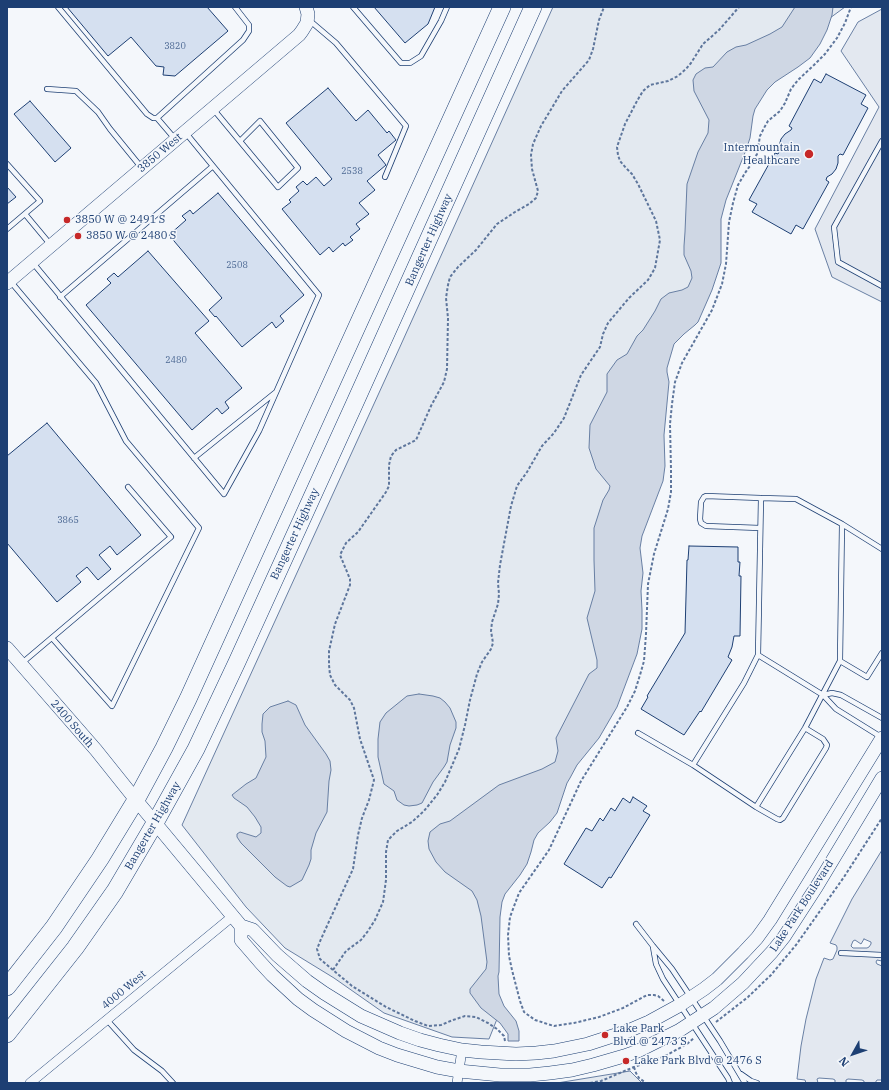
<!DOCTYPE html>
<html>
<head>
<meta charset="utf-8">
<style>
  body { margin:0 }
  #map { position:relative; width:889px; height:1090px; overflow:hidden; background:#f4f7fb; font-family:"IBM Plex Serif",serif }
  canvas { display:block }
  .frame { position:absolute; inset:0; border:8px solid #1d3f73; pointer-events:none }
  .north { position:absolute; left:833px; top:1034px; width:40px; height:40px; -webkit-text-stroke:3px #f4f7fb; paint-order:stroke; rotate:230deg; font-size:11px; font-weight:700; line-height:16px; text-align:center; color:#1d3f73 }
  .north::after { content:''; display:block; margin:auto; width:14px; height:18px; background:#1d3f73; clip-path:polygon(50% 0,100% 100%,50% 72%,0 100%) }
</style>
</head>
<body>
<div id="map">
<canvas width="889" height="1090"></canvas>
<div class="frame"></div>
<div class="north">N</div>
</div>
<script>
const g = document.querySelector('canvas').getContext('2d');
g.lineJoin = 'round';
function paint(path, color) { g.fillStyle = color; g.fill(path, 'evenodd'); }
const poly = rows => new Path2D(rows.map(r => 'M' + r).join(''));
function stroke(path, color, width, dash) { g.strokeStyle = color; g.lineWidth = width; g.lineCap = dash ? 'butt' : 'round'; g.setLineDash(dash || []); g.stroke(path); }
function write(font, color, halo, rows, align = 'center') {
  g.font = font + ' "IBM Plex Serif",serif'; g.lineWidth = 3; g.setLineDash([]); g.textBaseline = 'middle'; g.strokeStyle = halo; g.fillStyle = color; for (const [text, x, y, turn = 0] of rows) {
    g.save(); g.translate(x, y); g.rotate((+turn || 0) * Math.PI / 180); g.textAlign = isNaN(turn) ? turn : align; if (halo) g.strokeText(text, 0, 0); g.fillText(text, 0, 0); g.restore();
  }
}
const green = poly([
  [553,7,845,7,759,70,703,257,658,366,615,664,489,906,497,1019,489,1039,452,1037,384,1013,334,978,285,948,246,907,182,825,399,349,553,7],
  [630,1071,642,1083,557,1083,630,1071]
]);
const parking = poly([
  [882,9,882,302,832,277,815,229,879,107,841,51,858,22,882,9],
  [882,850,882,961,877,960,876,962,877,964,882,966,882,1080,877,1080,875,1083,864,1083,864,1081,862,1080,848,1079,846,1080,846,1083,835,1083,835,1080,833,1079,819,1078,817,1079,818,1083,806,1083,805,1080,797,1079,801,1046,806,1019,816,979,824,958,830,960,833,959,837,950,837,947,836,945,830,943,852,899,882,850],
  [864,939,871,942,871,944,869,947,867,948,853,948,851,946,853,941,855,940,861,944,864,939]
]);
const water = poly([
  [795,7,833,7,832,15,827,30,820,44,810,58,798,67,775,82,767,90,755,109,753,116,750,138,746,150,726,200,721,219,721,263,712,290,698,322,695,325,684,334,674,344,667,368,667,372,669,382,664,435,665,466,663,481,642,536,640,548,643,573,641,591,642,610,642,629,637,654,617,707,599,738,577,765,570,778,567,783,557,813,550,822,538,833,534,840,531,852,527,864,520,875,505,894,502,902,500,917,499,972,498,976,499,994,504,1006,516,1021,519,1031,519,1041,508,1041,508,1034,500,1023,481,1008,470,993,470,989,486,969,487,962,481,916,477,900,472,891,445,872,436,862,429,849,428,841,430,832,440,824,450,821,499,785,542,769,555,762,558,751,556,738,589,674,597,668,597,660,587,618,595,591,594,560,594,528,603,500,609,490,610,486,596,469,589,448,590,425,607,392,607,374,617,360,627,354,637,336,643,330,655,311,661,299,669,293,682,290,688,287,692,278,691,271,684,255,684,246,685,232,687,184,698,152,708,133,709,120,694,91,693,80,696,74,705,68,713,67,727,52,736,47,746,45,770,34,782,27,795,7],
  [419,694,433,696,440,698,445,702,450,708,456,722,456,728,450,745,447,762,444,767,433,782,422,803,417,805,409,806,404,805,397,800,394,791,384,784,378,757,378,739,380,722,386,713,407,696,419,694],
  [288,701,296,705,305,725,326,754,330,761,331,770,329,781,327,812,316,833,311,850,311,859,309,865,302,880,290,887,287,886,275,877,241,843,237,837,237,834,240,832,256,837,261,833,261,827,255,817,247,807,234,798,232,795,246,784,256,778,266,757,265,741,262,732,262,724,263,714,270,707,288,701]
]);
const building = poly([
  [67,7,207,7,228,31,175,76,163,75,164,67,156,66,131,37,108,56,67,7],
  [374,7,435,7,428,24,405,43,374,7],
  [826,74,866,95,861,104,868,108,843,155,840,154,838,156,838,163,836,169,832,174,827,177,826,180,829,182,803,229,796,225,791,234,752,212,757,204,749,200,775,153,778,154,779,152,779,146,781,139,785,134,791,130,792,128,789,126,814,79,821,83,826,74],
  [328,88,356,121,368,110,387,133,389,131,396,140,378,155,386,165,367,181,375,190,359,203,369,214,356,224,360,229,350,237,353,240,345,246,343,243,333,252,329,247,320,255,282,209,291,202,289,200,299,191,296,187,303,181,307,185,316,177,324,186,332,179,286,123,328,88],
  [30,101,71,148,55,162,14,114,30,101],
  [7,187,16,197,7,204,7,187],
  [218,193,304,295,280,316,284,321,276,328,272,322,242,347,216,316,215,317,209,310,222,298,169,235,186,220,182,216,190,210,193,214,218,193],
  [148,251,209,321,195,333,242,388,225,402,229,408,222,414,217,408,192,430,86,305,111,283,107,279,114,273,118,277,148,251],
  [47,423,141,535,117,555,110,546,99,555,111,569,98,580,87,567,76,576,81,582,57,602,7,543,7,456,47,423],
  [689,546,738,547,738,562,740,562,739,576,741,576,740,636,734,636,732,647,728,657,732,660,701,712,700,711,684,735,641,709,648,697,647,696,685,633,687,560,688,560,689,546],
  [633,797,647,806,643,811,650,815,611,878,609,877,602,888,564,864,586,828,592,831,600,818,603,821,611,808,615,811,623,798,630,803,633,797]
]);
const path = poly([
  [333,970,346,951,361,940,368,931,375,920,383,902,386,880,386,852,388,840,397,831,412,822,424,811,437,795,445,782,459,749,465,725,470,700,477,674,482,662,491,649,493,643,491,631,492,622,498,604,499,594,498,583,500,565,511,506,517,486,527,472,542,446,554,433,564,418,581,375,600,347,603,334,608,323,629,298,648,280,655,268,660,240,656,221,638,184,632,174,626,168,620,161,618,155,617,147,625,124,637,101,643,91,650,85,668,81,678,76,686,69,691,63,703,44,719,30,739,7],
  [664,1001,658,996,654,995,647,995,623,1008,599,1017,574,1023,554,1026,535,1020,524,1012,520,1001,512,970,509,956,508,935,510,917,519,893,549,850,581,781,627,707,635,691,640,675,644,661,646,634,648,584,654,554,668,509,671,492,671,470,670,424,672,404,675,382,682,363,712,310,722,284,726,264,729,222,733,203,738,185,745,173,752,163,757,154,760,136,764,128,768,121,780,111,785,103,791,89,798,80,814,65,825,54,837,38,845,23,851,7],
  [716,1022,748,997,771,975,796,945,844,877,882,818],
  [505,1041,504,1036,497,1029,488,1023,476,1017,465,1016,453,1020,441,1025,428,1026,415,1021,386,1007,352,986,320,959,317,949,321,939,353,869,358,835,362,818,369,800,374,780,360,739,354,708,350,700,335,685,330,675,329,665,329,651,335,624,350,585,350,579,340,555,346,543,358,532,386,492,389,486,389,465,391,456,396,450,416,440,431,406,444,382,447,369,448,318,446,298,448,285,450,277,458,267,476,250,497,224,515,212,529,204,536,198,538,191,532,169,531,155,533,144,541,126,562,91,589,60,593,49,599,20,604,7],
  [634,1067,636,1073,639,1078,646,1083],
  [590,1083,601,1081,634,1067,665,1056,687,1044,694,1038]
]);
const lane = poly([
  [58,7,147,114,153,118,157,118,243,40,249,31,249,25,235,7],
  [353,7,401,63,410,63,421,56,441,21,447,7],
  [309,20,336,43,406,126,385,177],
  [47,89,76,91,98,112,110,129,141,167],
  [214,110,278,187,298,168,260,121,240,141],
  [157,118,175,139],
  [882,141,834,227,838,262,882,286],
  [7,164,40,201,7,229],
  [25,214,50,244],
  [33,263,224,494,259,431,319,295,185,132],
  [11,282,96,383,126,441,199,528,112,706,52,638],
  [60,297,213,166],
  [194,458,276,392],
  [842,524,882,549],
  [760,528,706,526,701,523,700,519,701,502,704,497,706,496,761,498],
  [758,655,823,695,836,709,881,737],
  [840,661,867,677,882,653],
  [22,663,171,537,128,487],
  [823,695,832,693,841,695,882,718],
  [638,733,693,765,744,683,758,655,761,498,796,499,842,524,840,661,805,728,756,807,693,765],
  [756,807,777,819,780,820,783,818,826,748,827,745,823,739,805,728],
  [636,924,653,946,672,969,720,1041,745,1083],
  [653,947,656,964,663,979,728,1078,730,1083],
  [841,953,882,955],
  [107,1020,134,1050,162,1071,173,1083],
  [741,1074,751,1081,757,1083]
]);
const street = poly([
  [30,1083,233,916],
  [457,1083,462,1050]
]);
const secondary = poly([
  [7,283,299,35,302,31,307,23,308,14,306,7],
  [7,648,96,750,136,800,241,926,253,930,277,955,307,981,324,993,361,1016,400,1033,420,1040,439,1045,462,1050,481,1052,516,1054,536,1053,554,1051,588,1044,628,1031,649,1022,680,1005,704,989,717,979,743,953,757,938,770,920,882,738],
  [241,926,241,940,260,962,272,975,298,999,313,1010,346,1031,379,1048,397,1055,437,1067,459,1071,500,1075,530,1075,550,1073,572,1070,593,1065,624,1056,638,1051,680,1030,714,1008,743,983,772,952,784,937,817,886,882,778]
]);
const highway = poly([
  [7,987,54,927,100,859,136,800,164,748,188,699,502,7],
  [7,1034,75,948,115,891,155,823,196,749,237,662,353,407,533,7]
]);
const markers = [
  [809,154,5,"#c62828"],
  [67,220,4,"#c62828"],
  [78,236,4,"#c62828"],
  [605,1035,4,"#c62828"],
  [626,1061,4,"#c62828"]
];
const numberNames = [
  ["3820",175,46],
  ["2538",352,171],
  ["2508",237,265],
  ["2480",176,360],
  ["3865",68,520]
];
const poiNames = [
  ["Intermountain",800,148,"right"],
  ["Healthcare",800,161,"right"],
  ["3850 W @ 2491 S",75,220],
  ["3850 W @ 2480 S",86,236],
  ["Lake Park",613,1029],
  ["Blvd @ 2473 S",613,1042],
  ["Lake Park Blvd @ 2476 S",634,1061]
];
const streetNames = [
  ["3850 West",160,153,-40],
  ["Bangerter Highway",429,240,-66],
  ["Bangerter Highway",295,534,-65],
  ["2400 South",72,724,49],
  ["Bangerter Highway",153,826,-60],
  ["Lake Park Boulevard",802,906,-57],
  ["4000 West",124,990,-40]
];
paint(green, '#e3e9f0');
stroke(green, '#687fa3', 1);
paint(parking, '#e3e8f0');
stroke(parking, '#687fa3', 1);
paint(water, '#cfd7e4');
stroke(water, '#687fa3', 1);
paint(building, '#d5e0f0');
stroke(building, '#1d3f73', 1);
stroke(lane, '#1d3f73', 6);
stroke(street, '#1d3f73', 10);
stroke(secondary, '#1d3f73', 14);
stroke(highway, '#1d3f73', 18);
stroke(path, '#5e769c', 2, [3, 2]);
stroke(lane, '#f4f7fb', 4.5);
stroke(street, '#f4f7fb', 9);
stroke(secondary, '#f4f7fb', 13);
stroke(highway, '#f4f7fb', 17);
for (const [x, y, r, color] of markers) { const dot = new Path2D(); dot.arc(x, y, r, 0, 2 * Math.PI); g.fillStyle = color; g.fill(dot); stroke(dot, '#f4f7fb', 1.5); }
write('9px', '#4b6792', null, numberNames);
write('11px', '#1d3f73', '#f4f7fb', poiNames, 'left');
write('11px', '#1d3f73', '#f4f7fb', streetNames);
</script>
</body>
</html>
